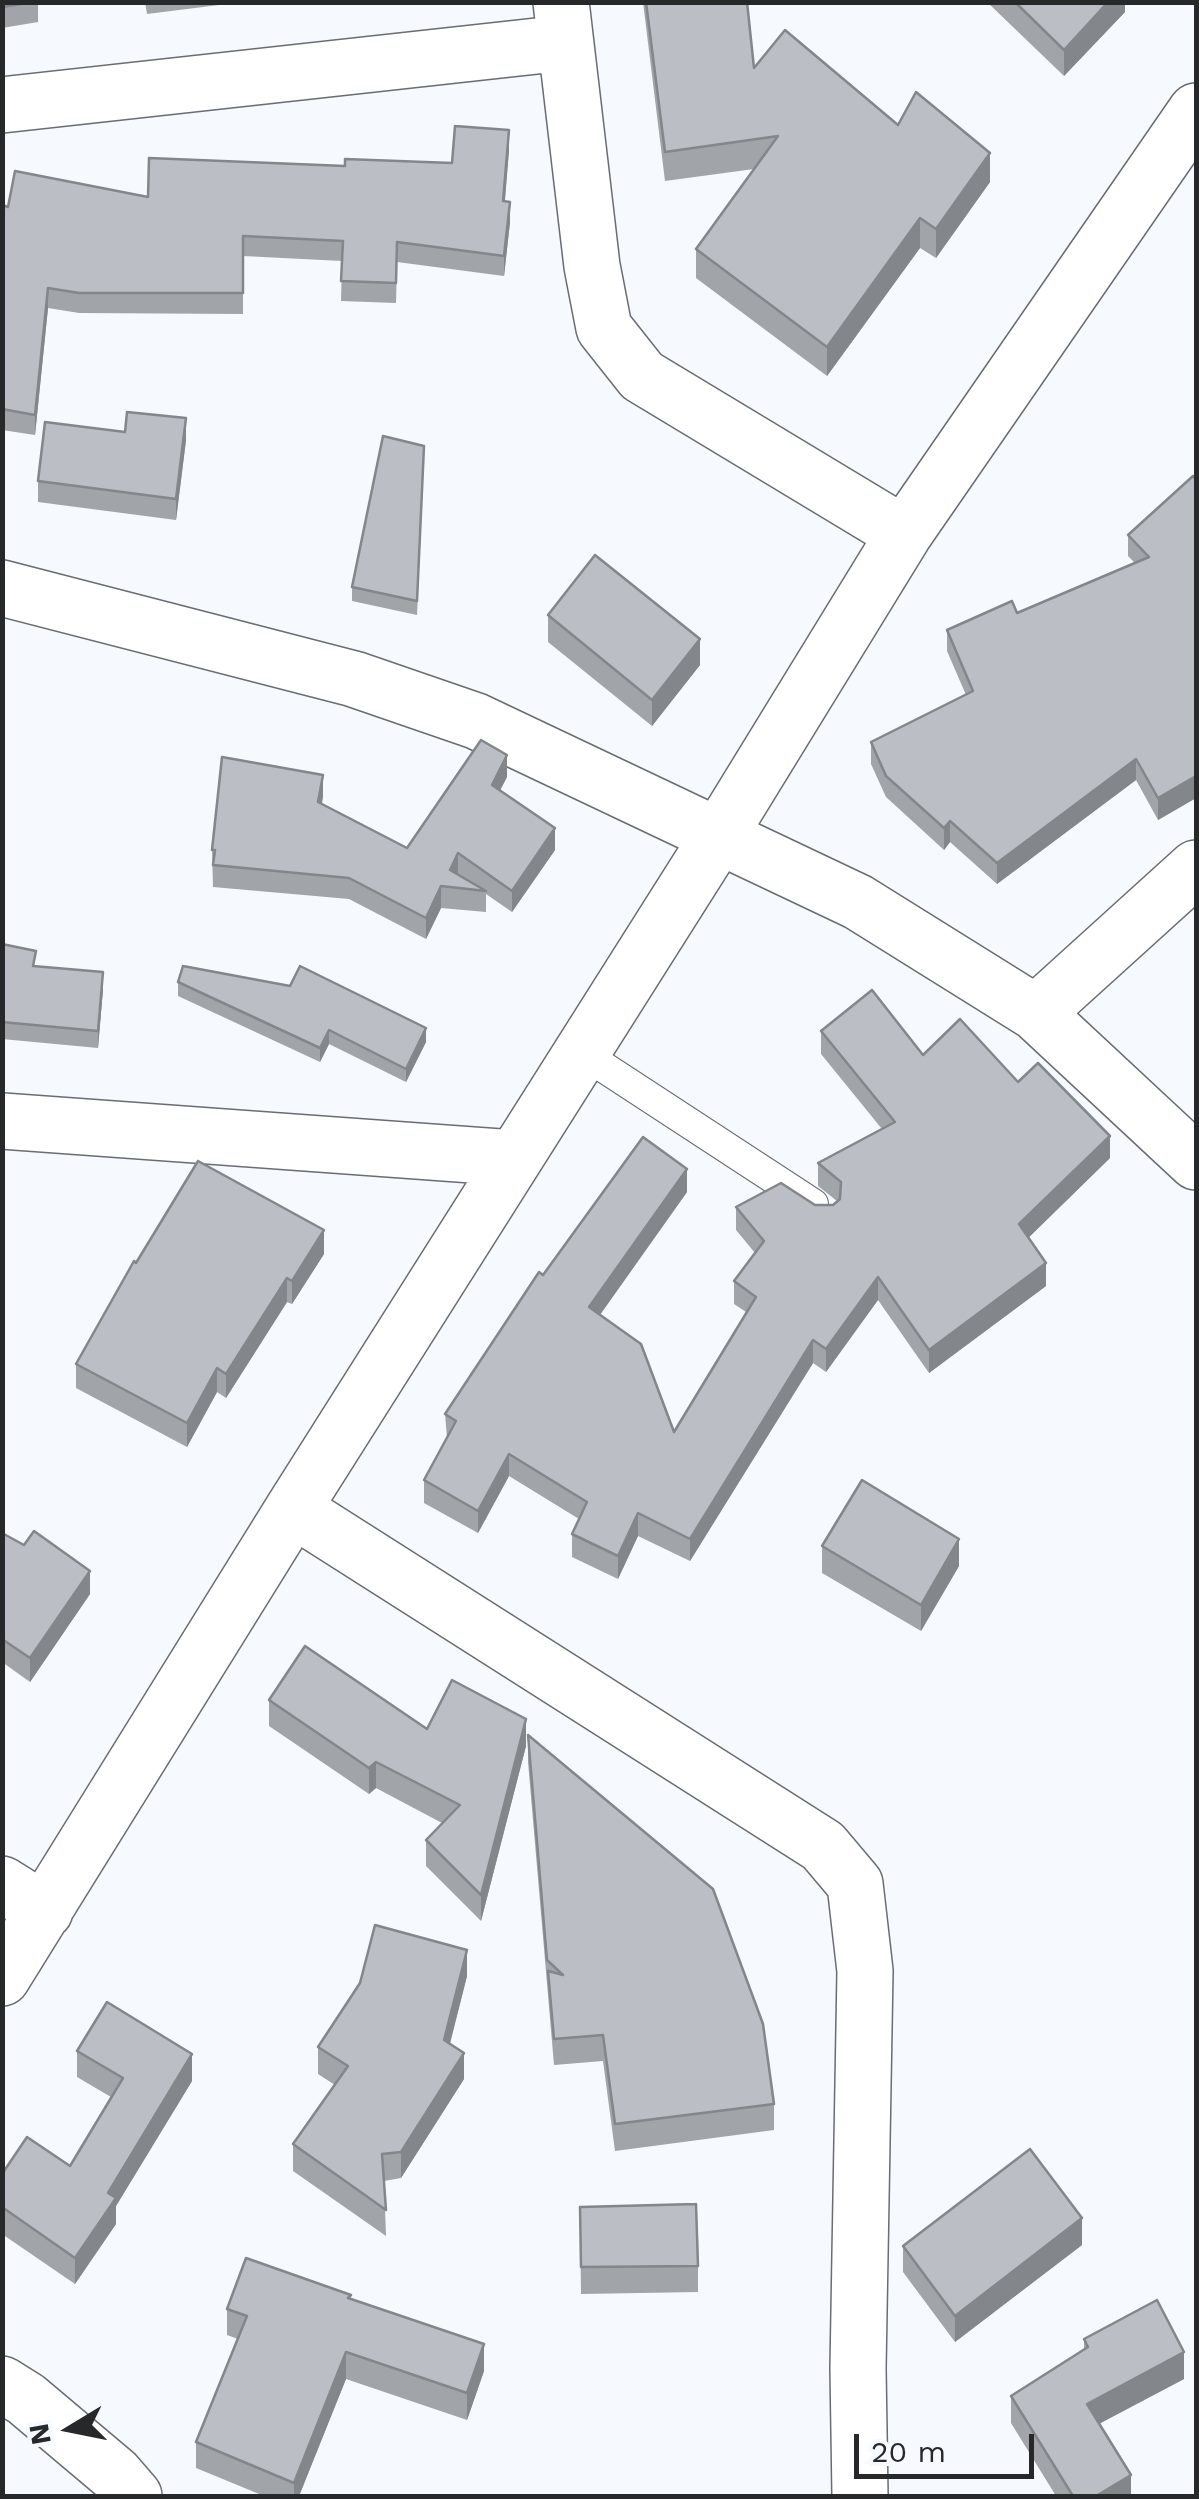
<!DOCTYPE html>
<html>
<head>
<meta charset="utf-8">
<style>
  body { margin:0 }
  #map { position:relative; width:1199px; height:2499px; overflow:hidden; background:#f6f9fe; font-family:"Work Sans",sans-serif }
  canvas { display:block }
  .frame { position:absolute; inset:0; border:5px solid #27282a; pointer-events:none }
  .north { position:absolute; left:20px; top:2379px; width:100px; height:100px; -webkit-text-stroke:8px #f6f9fe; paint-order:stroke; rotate:260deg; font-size:28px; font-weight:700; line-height:40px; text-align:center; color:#27282a }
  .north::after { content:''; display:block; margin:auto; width:35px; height:45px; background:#27282a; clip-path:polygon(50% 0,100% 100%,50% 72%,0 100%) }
  .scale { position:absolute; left:854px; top:2434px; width:180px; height:45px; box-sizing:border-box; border:5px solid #27282a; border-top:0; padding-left:12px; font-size:30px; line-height:35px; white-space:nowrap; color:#27282a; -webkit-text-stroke:8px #f6f9fe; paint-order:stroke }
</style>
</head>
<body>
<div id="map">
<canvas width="1199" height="2499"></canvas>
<div class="frame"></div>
<div class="north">N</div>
<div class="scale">20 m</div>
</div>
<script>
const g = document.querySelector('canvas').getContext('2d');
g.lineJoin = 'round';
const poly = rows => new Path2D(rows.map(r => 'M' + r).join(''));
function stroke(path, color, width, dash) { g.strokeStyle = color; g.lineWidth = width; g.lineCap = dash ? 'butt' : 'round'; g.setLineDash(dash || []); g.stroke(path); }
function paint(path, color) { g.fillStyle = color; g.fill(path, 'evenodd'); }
const lane = poly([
  [582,1053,813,1204]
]);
const street = poly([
  [561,2,592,266,604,328,642,376,904,534],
  [2,105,564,43],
  [2,588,354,679,476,721,858,902,1036,1013,1196,1162],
  [1036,1013,1196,868],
  [2,1121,514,1158],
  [293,1509,823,1846,855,1884,865,1971,858,2368,860,2496],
  [2,1884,45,1911],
  [2,1978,293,1509,718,837,904,534,1196,111],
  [2,2384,26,2399,115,2474,134,2496]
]);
const wall = poly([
  [2,2,38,2,38,22,2,28],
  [145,2,243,2,147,14],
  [643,2,747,2,754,68,898,125,990,182,936,258,920,248,827,376,696,278,696,249,754,169,665,181],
  [987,2,1125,2,1125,12,1064,76],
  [509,150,505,201,510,222,504,276,397,262,396,303,341,301,342,261,243,256,243,314,79,313,48,308,35,435,2,430,2,205,8,207,148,197,345,166,452,163],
  [186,440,176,520,38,502,38,481],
  [424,460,417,615,352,601,352,587],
  [1196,480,1196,798,1158,820,1136,780,997,884,950,842,944,850,886,797,871,764,871,742,966,695,947,651,947,630,1017,613,1135,563,1128,556,1128,535],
  [548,615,700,665,652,726,548,642],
  [507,777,500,790,555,850,512,912,486,894,486,912,441,908,426,939,349,899,213,887,212,850,323,796,322,804,407,848],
  [2,944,36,966,103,989,98,1048,2,1039],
  [178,982,426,1042,406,1082,329,1044,320,1062,178,996],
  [821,1031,923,1055,1018,1082,1110,1158,1028,1238,1046,1286,929,1373,878,1300,826,1372,813,1363,690,1561,638,1536,618,1579,572,1557,572,1534,579,1519,509,1476,478,1533,424,1503,424,1480,447,1438,445,1414,543,1275,687,1192,600,1315,674,1432,746,1312,734,1304,734,1281,755,1253,736,1230,736,1207,833,1205,837,1201,818,1186,818,1163,882,1129,821,1054],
  [324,1254,292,1304,287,1302,226,1398,217,1392,187,1447,76,1388,76,1364,136,1263],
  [2,1533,90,1594,30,1682,2,1662],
  [822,1546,959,1566,921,1631,822,1573],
  [269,1700,526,1746,481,1921,426,1866,426,1840,442,1823,376,1788,369,1794,269,1726],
  [528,1735,774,2104,774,2130,615,2151,603,2061,554,2065,528,1762],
  [467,1976,450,2044,464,2079,401,2178,384,2181,386,2236,293,2171,293,2144,335,2085,318,2074,318,2047],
  [77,2051,192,2081,116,2206,116,2224,75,2284,2,2234,2,2174,70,2166,111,2097,77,2077],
  [580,2207,698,2266,698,2292,581,2294],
  [1082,2245,955,2342,903,2272,903,2246],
  [351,2299,484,2371,467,2420,346,2379,299,2496,264,2496,196,2468,196,2442,238,2339,227,2335,227,2309],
  [1084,2339,1184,2379,1099,2424,1131,2496,1056,2496,1011,2423,1011,2396,1084,2349]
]);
const shadedWall = poly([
  [1108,2,1125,2,1125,12,1064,76,1064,50],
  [509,130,509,150,503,221,503,201],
  [990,153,990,182,936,258,936,229],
  [510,202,510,222,504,276,504,256],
  [920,218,920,248,827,376,827,347],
  [48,288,48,308,35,435,35,415],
  [186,418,186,440,176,520,176,499],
  [700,639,700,665,652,726,652,700],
  [507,755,507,777,492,806,492,785],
  [1136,759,1136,780,997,884,997,863],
  [323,775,323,796,318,823,318,802],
  [1196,776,1196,798,1158,820,1158,798],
  [950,821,950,842,944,850,944,828],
  [555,828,555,850,512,912,512,891],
  [458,853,458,875,450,870],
  [441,886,441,908,426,939,426,918],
  [103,972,103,989,98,1048,98,1031],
  [426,1028,426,1042,406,1082,406,1069],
  [329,1030,329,1044,320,1062,320,1048],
  [1110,1136,1110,1158,1019,1247,1019,1224],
  [687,1169,687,1192,589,1330,589,1307],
  [324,1230,324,1254,292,1304,292,1281],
  [1046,1263,1046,1286,929,1373,929,1350],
  [878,1277,878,1300,826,1372,826,1349],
  [287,1278,287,1302,226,1398,226,1374],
  [813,1340,813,1363,690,1561,690,1539],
  [217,1368,217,1392,187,1447,187,1423],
  [509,1454,509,1476,478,1533,478,1511],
  [638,1513,638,1536,618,1579,618,1556],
  [959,1539,959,1566,921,1631,921,1605],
  [90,1571,90,1594,30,1682,30,1658],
  [526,1719,526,1746,481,1921,481,1895],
  [376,1762,376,1788,369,1794,369,1768],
  [467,1950,467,1976,444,2066,444,2040],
  [464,2053,464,2079,401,2178,401,2152],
  [192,2054,192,2081,116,2206,116,2224,75,2284,75,2258,108,2193],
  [1082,2218,1082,2245,955,2342,955,2316],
  [484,2344,484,2371,467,2420,467,2393],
  [346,2352,346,2379,299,2496,294,2496,294,2483],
  [1184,2352,1184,2379,1087,2430,1087,2404],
  [1131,2475,1131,2496,1096,2496]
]);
const building = poly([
  [2,2,34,2,2,7,2,2],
  [646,2,747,2,754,68,785,30,898,125,916,92,990,153,936,229,920,218,827,347,696,249,778,136,665,152,646,2],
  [1015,2,1108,2,1064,50,1015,2],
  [455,126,509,130,503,201,510,202,504,256,397,242,396,283,341,281,343,241,243,236,243,293,79,293,48,288,35,415,2,409,2,205,8,207,15,171,148,197,149,158,345,166,345,159,452,163,455,126],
  [127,412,186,418,176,499,38,481,45,422,125,432,127,412],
  [383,436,424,446,417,601,352,587,383,436],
  [1193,476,1196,480,1196,776,1158,798,1136,759,997,863,950,821,944,828,886,776,871,742,973,691,947,630,1012,601,1017,613,1149,557,1128,535,1193,476],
  [595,555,700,639,652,700,548,615,595,555],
  [481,740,507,755,492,785,555,828,512,891,458,853,450,870,486,891,441,886,426,918,349,878,213,865,215,850,212,850,222,757,323,775,318,802,407,848,481,740],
  [2,944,36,951,33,966,103,972,98,1031,2,1022,2,944],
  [183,966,290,986,300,966,426,1028,406,1069,329,1030,320,1048,178,982,183,966],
  [872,990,923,1055,960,1019,1018,1082,1038,1063,1110,1136,1019,1224,1046,1263,929,1350,878,1277,826,1349,813,1340,690,1539,638,1513,618,1556,572,1534,587,1502,509,1454,478,1511,424,1480,456,1421,445,1414,539,1272,543,1275,643,1137,687,1169,589,1307,641,1344,674,1432,756,1297,734,1281,764,1241,736,1207,781,1183,815,1205,833,1205,840,1199,841,1182,818,1163,895,1122,821,1031,872,990],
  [198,1161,324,1230,292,1281,287,1278,226,1374,217,1368,187,1423,76,1364,134,1261,136,1263,198,1161],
  [862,1480,959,1539,921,1605,822,1546,862,1480],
  [34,1531,90,1571,30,1658,2,1639,2,1533,24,1545,34,1531],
  [305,1646,427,1729,452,1680,526,1719,481,1895,426,1840,460,1805,376,1762,369,1768,269,1700,305,1646],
  [528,1735,713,1889,763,2024,774,2104,615,2124,603,2035,554,2039,548,1971,563,1975,547,1960,528,1735],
  [375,1925,467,1950,444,2040,464,2053,401,2152,382,2154,386,2210,293,2144,348,2066,318,2047,360,1983,375,1925],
  [107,2002,192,2054,108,2193,116,2198,75,2258,2,2207,2,2174,27,2137,70,2166,123,2078,77,2051,107,2002],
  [1030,2149,1082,2218,955,2316,903,2246,1030,2149],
  [696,2204,698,2266,581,2267,580,2207,696,2204],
  [246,2258,351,2295,348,2298,484,2344,467,2393,346,2352,294,2483,196,2442,247,2316,227,2309,246,2258],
  [1157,2300,1184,2352,1087,2404,1131,2475,1096,2496,1073,2496,1011,2396,1088,2347,1084,2339,1157,2300]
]);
stroke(lane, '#696c72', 32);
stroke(street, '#696c72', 58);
stroke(lane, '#fff', 30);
stroke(street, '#fff', 55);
paint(wall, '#a1a4a9');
paint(shadedWall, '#83868a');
paint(building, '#bbbfc5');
stroke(building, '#83868a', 2.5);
</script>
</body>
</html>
